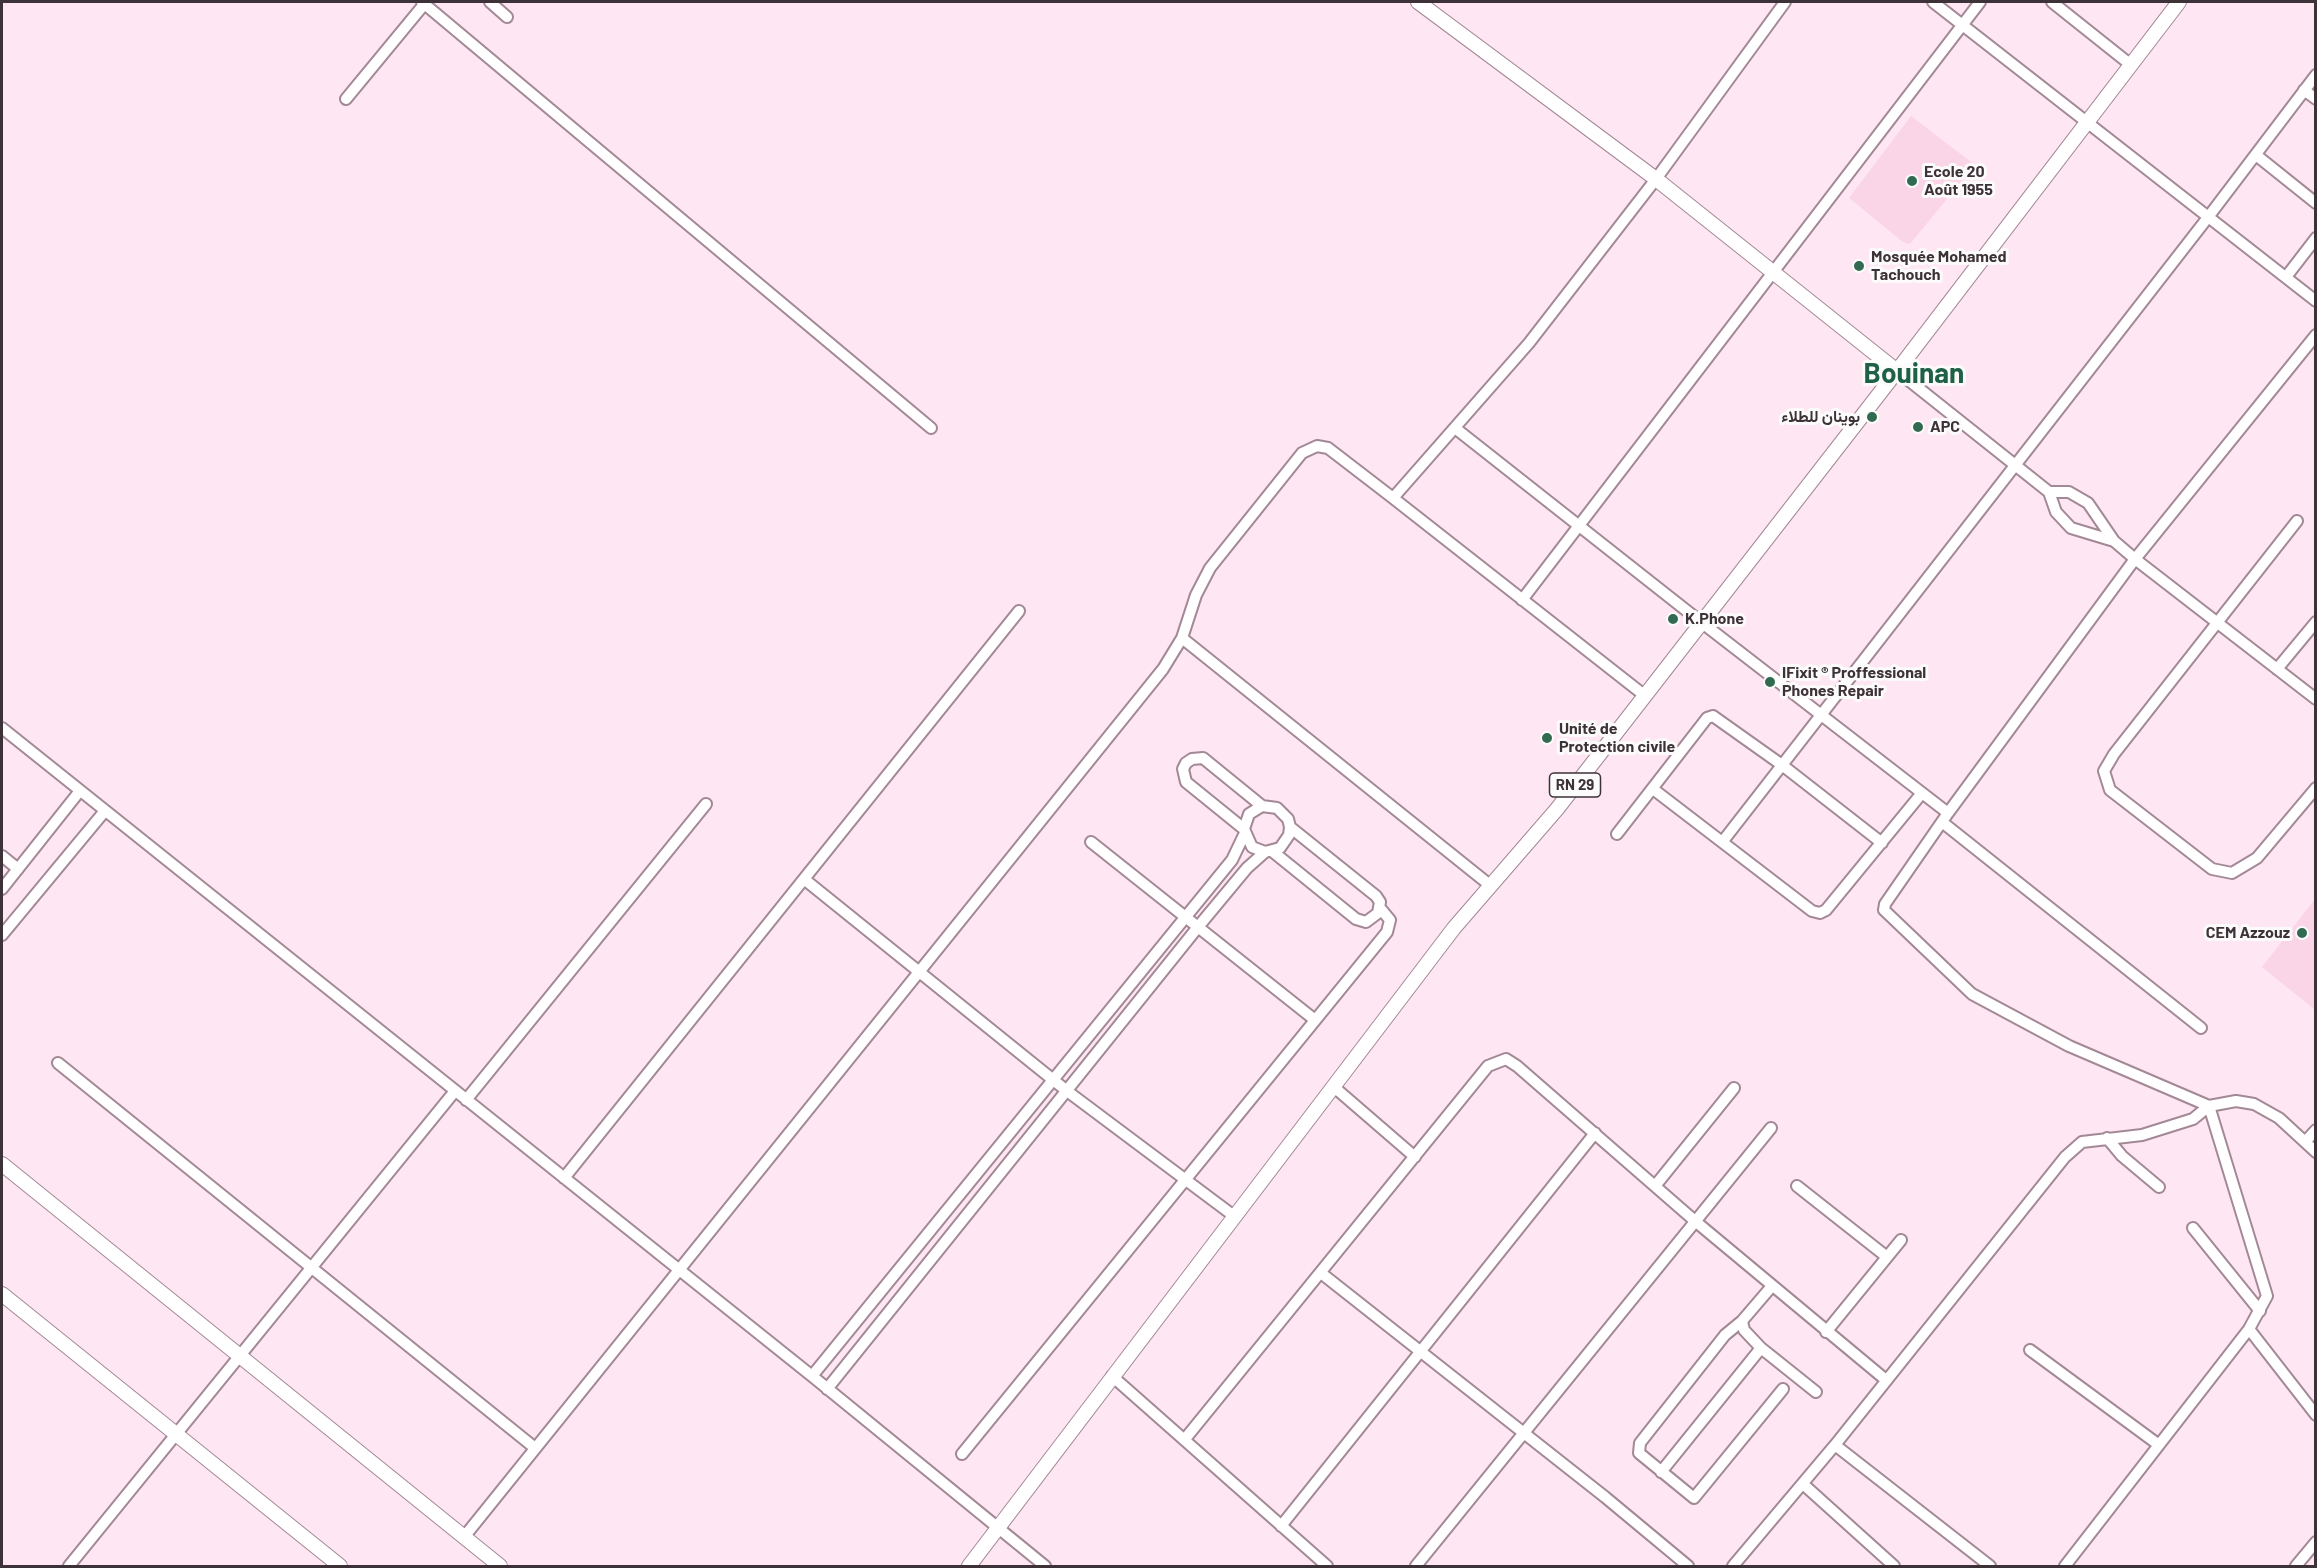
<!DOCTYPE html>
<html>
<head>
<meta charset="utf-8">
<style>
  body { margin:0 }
  #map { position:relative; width:2317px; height:1568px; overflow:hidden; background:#fee6f2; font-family:Barlow,sans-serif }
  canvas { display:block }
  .frame { position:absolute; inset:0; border:3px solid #3d3237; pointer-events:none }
</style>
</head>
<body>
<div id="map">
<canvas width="2317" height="1568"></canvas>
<div class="frame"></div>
</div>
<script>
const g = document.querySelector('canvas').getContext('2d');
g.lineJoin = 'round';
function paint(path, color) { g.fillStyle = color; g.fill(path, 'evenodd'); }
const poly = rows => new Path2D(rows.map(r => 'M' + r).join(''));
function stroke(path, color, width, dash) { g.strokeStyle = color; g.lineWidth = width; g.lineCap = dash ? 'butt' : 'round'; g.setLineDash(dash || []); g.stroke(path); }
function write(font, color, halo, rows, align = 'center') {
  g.font = font + ' Barlow,Vazirmatn,sans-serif'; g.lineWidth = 6; g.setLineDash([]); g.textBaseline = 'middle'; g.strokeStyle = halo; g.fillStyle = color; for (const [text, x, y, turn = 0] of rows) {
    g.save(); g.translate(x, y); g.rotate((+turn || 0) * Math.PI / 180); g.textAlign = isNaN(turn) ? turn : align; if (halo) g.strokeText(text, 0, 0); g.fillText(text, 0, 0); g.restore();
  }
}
const built = poly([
  [1911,116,1975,165,1910,244,1903,242,1849,198],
  [2315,899,2315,1010,2262,967]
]);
const minor = poly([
  [422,2,931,428],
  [490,2,507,17],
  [1933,2,2316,301],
  [2052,2,2131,65],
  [2304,90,2316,99],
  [346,99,426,2],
  [2256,155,2316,203],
  [2286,277,2316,238],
  [1897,371,2049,492,2056,512,2071,528,2114,541],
  [1455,428,1701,622,1948,813,2135,559,2316,335],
  [2049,492,2069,492,2088,503,2114,541,2135,559,2316,699],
  [1393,498,1644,695],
  [2297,521,2114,754,2104,771,2110,790,2212,869,2232,873,2257,858,2316,788],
  [1522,600,1980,2],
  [1182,638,1491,886],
  [2277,669,2316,622],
  [2,728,812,1376,1045,1566],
  [1653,789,1812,911,1820,913,1826,910,1922,793],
  [1948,813,1885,904,1884,910,1972,994,2069,1046,2209,1106,2236,1101,2254,1104,2279,1118,2316,1152],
  [1942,822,2201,1028],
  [1244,829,1249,814,1262,806,1277,808,1288,819,1290,827,1289,835,1280,848,1265,852,1252,847,1244,829,1186,782,1183,769,1186,763,1192,759,1203,758,1262,806],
  [1617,834,1707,718,1713,716,1782,765,1882,843],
  [1723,841,2209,216,2316,75],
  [1091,842,1315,1020],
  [1272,851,1356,919,1366,922,1378,913,1380,902,1376,896,1290,827],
  [2,856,18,869],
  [804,879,1067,1091,1234,1216],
  [2,889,79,792],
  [2,935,104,812],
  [58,1063,535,1448],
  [1334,1087,1415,1157],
  [466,1100,706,804],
  [2107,1138,2122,1156,2159,1187],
  [2305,1142,2316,1130],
  [564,1178,1019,611],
  [1655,1186,1734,1088],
  [1797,1186,1887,1257],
  [2193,1228,2260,1311],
  [1321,1273,1605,1497,1688,1566],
  [1772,1286,1742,1321,1744,1330,1761,1348,1816,1392],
  [1742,1321,1725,1335,1640,1443,1639,1453,1694,1498,1783,1389],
  [2249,1329,2316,1415],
  [1826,1332,1901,1240],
  [2030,1350,2159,1445],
  [812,1376,1232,860,1244,835],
  [1112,1376,1327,1566],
  [827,1389,1198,927,1247,868,1265,852],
  [1185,1439,1488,1066,1506,1059,1517,1066,1695,1221,1886,1380],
  [1835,1445,1990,1566],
  [962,1454,1387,932,1390,920,1380,908],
  [1661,1472,1761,1348],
  [1803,1484,1894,1566],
  [1281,1526,1595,1133],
  [464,1537,1163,669,1182,638,1196,595,1210,568,1302,453,1317,446,1328,448,1393,498,1529,343,1656,179,1785,2],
  [69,1566,455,1091],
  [1416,1566,1771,1128],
  [1733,1566,1835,1445,2065,1157,2082,1142,2142,1135,2193,1119,2209,1106,2267,1296,2249,1329,2065,1566],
  [2296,1566,2316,1542]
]);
const major = poly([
  [1418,2,1656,179,1897,371],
  [2,1164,500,1566],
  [2,1294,340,1566],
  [969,1566,1454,928,1557,809,1897,371,2179,2]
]);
const markers = [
  [1912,181,6,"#326a51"],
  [1859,266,6,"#326a51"],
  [1872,417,6,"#326a51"],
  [1918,427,6,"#326a51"],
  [1673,619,6,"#326a51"],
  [1770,682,6,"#326a51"],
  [1547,738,6,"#326a51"],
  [2302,933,6,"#326a51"]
];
const shields = [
  [1575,785,51]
];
const shieldNames = [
  ["RN 29",1575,785]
];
const poiNames = [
  ["Ecole 20",1924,172],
  ["Août 1955",1924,190],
  ["Mosquée Mohamed",1871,257],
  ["Tachouch",1871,275],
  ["بوينان للطلاء",1860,417,"right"],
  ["APC",1930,427],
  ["K.Phone",1685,619],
  ["IFixit ® Proffessional",1782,673],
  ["Phones Repair",1782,691],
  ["Unité de",1559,729],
  ["Protection civile",1559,747],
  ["CEM Azzouz",2290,933,"right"]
];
const townNames = [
  ["Bouinan",1914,374]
];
paint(built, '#fad5e7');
stroke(minor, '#a38895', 14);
stroke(major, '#a38895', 16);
stroke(minor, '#fff', 10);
stroke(major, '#fff', 14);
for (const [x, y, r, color] of markers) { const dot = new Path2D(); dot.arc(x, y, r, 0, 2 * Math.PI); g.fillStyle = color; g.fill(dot); stroke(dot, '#fbfbfb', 2); }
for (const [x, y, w] of shields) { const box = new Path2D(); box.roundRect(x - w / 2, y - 12, w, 24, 4.5); g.fillStyle = '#fbfbfb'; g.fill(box); stroke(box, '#3d3237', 1.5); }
write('bold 15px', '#3d3237', null, shieldNames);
write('bold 16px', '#3d3237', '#fbfbfb', poiNames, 'left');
write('bold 28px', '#1f6147', '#fbfbfb', townNames);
</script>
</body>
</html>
